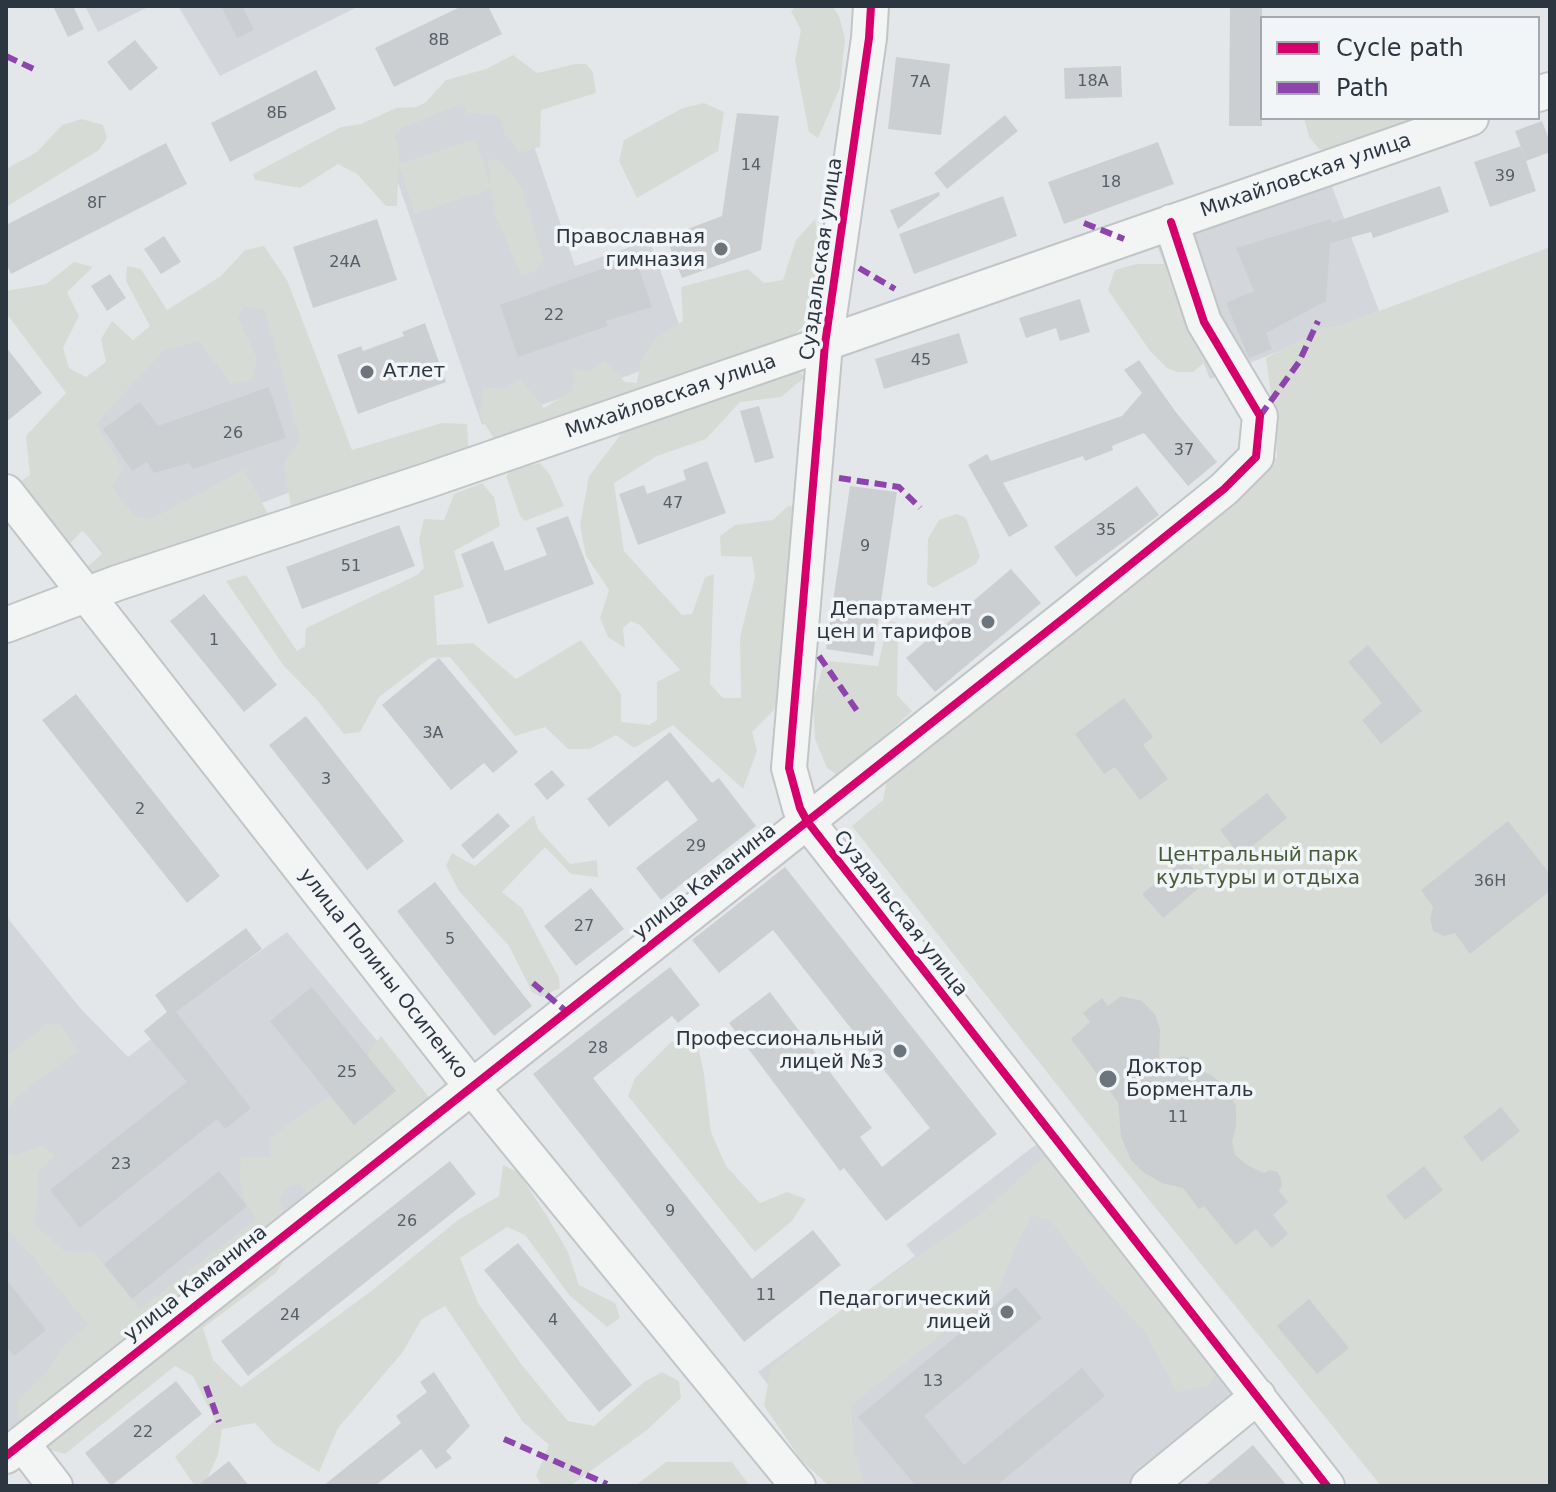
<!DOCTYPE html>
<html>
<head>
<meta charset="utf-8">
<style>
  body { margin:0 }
  #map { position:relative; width:1556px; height:1492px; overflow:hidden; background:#e4e7e9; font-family:"DejaVu Sans",sans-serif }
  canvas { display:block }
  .frame { position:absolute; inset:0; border:8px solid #2c3641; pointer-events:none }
  .legend { position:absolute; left:1260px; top:16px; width:280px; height:104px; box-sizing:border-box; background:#f2f5f7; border:2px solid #a3a9ae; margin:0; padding:10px 14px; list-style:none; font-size:24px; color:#2c3641 }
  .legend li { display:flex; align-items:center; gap:16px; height:40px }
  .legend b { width:40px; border:2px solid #a3a9ae }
</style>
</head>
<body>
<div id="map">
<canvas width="1556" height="1492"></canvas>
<div class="frame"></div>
<ul class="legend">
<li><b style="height:10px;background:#d6006c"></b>Cycle path</li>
<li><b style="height:10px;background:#8e44ad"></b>Path</li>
</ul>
</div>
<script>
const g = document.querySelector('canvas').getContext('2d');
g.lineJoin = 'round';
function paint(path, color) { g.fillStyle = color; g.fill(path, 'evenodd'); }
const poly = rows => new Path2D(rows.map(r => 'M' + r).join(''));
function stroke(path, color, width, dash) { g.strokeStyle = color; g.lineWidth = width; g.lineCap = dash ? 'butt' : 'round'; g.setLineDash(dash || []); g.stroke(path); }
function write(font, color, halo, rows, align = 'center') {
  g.font = font + ' "DejaVu Sans",sans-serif'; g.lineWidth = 7; g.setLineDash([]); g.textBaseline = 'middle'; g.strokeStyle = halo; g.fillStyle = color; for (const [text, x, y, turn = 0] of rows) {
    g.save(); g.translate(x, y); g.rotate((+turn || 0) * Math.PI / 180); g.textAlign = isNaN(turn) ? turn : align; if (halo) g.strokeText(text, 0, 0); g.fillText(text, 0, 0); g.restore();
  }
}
const built = poly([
  [85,6,150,6,98,32],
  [178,6,359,6,220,76],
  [508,70,575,266,650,240,688,351,630,375,482,425,379,128],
  [1330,181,1379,311,1210,379,1156,243],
  [264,263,342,472,109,562,28,463],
  [6,916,81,1009,128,1057,151,1039,144,1031,158,1019,161,1022,287,932,426,1100,6,1437],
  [1038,1143,1240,1395,1126,1486,850,1486,758,1372,915,1256,906,1245]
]);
const green = poly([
  [797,6,833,7,839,16,845,38,840,88,818,138,809,132,795,60,801,30,791,11],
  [513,55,537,73,576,64,586,64,593,72,596,93,541,110,540,147,520,152,505,135,499,115,467,113,463,103,401,128,394,137,399,146,399,164,475,139,490,184,488,160,495,159,502,163,521,187,543,259,534,272,521,275,495,214,491,189,415,214,399,166,397,206,386,206,357,174,338,164,300,188,255,180,253,174,341,127,361,124,396,108,416,107,425,103,446,80,486,69],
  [704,103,724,112,718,151,637,198,619,161,624,140,683,108],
  [1304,118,1443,118,1358,152,1319,149,1309,137],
  [82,119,103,125,107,138,99,150,6,207,6,169,37,152,62,125],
  [815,219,822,261,813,317,791,338,499,447,480,416,483,388,503,389,520,379,544,408,573,390,575,369,587,372,605,361,625,382,637,383,640,362,655,339,683,321,681,287,748,269,764,283,783,280,796,240],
  [264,246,287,280,352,450,442,423,467,424,469,458,291,508,284,462,300,439,265,310,245,306,238,318,257,359,252,380,231,384,199,341,163,351,96,424,122,468,112,488,134,515,149,520,244,470,273,523,90,577,87,567,104,552,100,546,82,531,62,552,17,484,30,475,26,436,66,393,6,313,6,291,46,284,74,262,93,267,67,292,79,316,63,348,69,368,86,377,106,362,101,339,112,321,133,340,150,326,126,281,127,266,141,269,167,310,221,276,245,250],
  [1550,247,1550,1486,1381,1486,1107,1148,852,826,883,800,887,779,1277,457,1276,431,1266,358,1323,328,1342,325],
  [1136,264,1169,264,1210,358,1193,372,1177,372,1167,368,1150,351,1108,290,1115,270],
  [797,370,805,377,781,397,740,402,706,439,657,456,614,483,624,551,682,615,692,614,705,577,714,574,710,684,723,698,741,698,740,637,755,577,752,557,721,556,720,536,735,525,773,520,788,506,797,507,779,690,774,710,752,732,757,751,743,789,673,725,634,748,616,735,590,749,568,749,545,727,515,736,450,657,430,658,379,697,360,732,344,734,317,700,283,665,226,581,246,575,297,651,305,646,306,628,417,575,424,568,419,539,424,519,444,520,454,494,482,483,494,497,500,526,454,551,464,587,434,596,437,645,473,643,516,679,581,640,621,694,621,722,649,725,657,720,657,682,680,670,640,625,631,621,623,628,625,648,608,637,600,618,609,590,586,556,580,525,589,476,625,429],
  [540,463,550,475,564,506,525,521,520,516,506,476,511,470],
  [957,514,966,518,980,556,976,564,933,588,927,584,928,539,939,520],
  [888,620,895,622,898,636,897,695,912,711,840,777,827,768,815,739,813,702,823,666,828,661,878,666],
  [534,815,538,829,570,864,597,860,598,877,571,874,545,847,502,892,522,908,559,978,560,988,541,997,532,992,509,946,459,891,446,866,452,853,475,866],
  [47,1024,61,1025,77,1052,17,1096,6,1113,6,1057],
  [381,1036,432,1101,315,1195,308,1194,300,1183,286,1188,279,1198,284,1215,38,1412,17,1419,18,1400,48,1371,61,1348,88,1325,33,1257,6,1228,6,1152,15,1156,43,1145,55,1156,38,1172,37,1206,33,1223,64,1251,93,1252,140,1309,256,1219,247,1206,240,1183,241,1157,270,1157,271,1137,330,1096,354,1124,367,1055],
  [696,1037,704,1074,711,1132,726,1166,760,1203,787,1192,806,1199,792,1221,755,1252,628,1096,635,1078,671,1042],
  [1045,1156,1107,1236,1219,1369,1208,1386,1177,1392,1145,1332,1091,1273,1051,1221,1032,1215,1018,1241,998,1290,851,1405,854,1448,864,1486,829,1486,802,1461,764,1406,771,1367,845,1307,984,1211],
  [503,1165,518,1172,547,1216,568,1252,579,1285,615,1303,620,1318,607,1327,570,1296,525,1235,507,1227,460,1258,478,1303,521,1364,568,1421,594,1426,644,1382,662,1372,679,1381,681,1398,647,1430,570,1486,542,1486,536,1476,549,1445,523,1422,445,1306,422,1319,402,1353,338,1428,319,1472,274,1444,255,1423,222,1429,218,1455,208,1477,215,1486,195,1486,175,1457,215,1420,193,1376,175,1366,65,1454,41,1447,289,1252,276,1273,203,1328,213,1360,241,1387,374,1289,459,1219,499,1196],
  [666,1462,732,1462,750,1486,635,1486]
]);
const building = poly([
  [53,6,73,6,84,29,68,37],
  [221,6,242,6,254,30,237,38],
  [462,6,488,6,502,34,394,87,375,48],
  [1230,6,1262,6,1262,126,1229,126],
  [135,40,158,68,130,91,107,62],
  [896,57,950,64,941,135,888,129],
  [1121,66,1122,97,1065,99,1064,68],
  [316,70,336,109,230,162,211,123],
  [737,113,779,116,761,250,682,278,666,237,722,216],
  [1005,115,1018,131,947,189,934,173],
  [1542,121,1550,142,1550,152,1526,161,1515,131],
  [1158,142,1174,184,1064,224,1048,182],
  [166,143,187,184,11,274,6,263,6,225],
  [1521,146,1536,191,1490,207,1474,162],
  [1440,186,1449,212,1373,238,1371,232,1330,243,1326,301,1266,333,1272,349,1249,358,1226,303,1254,291,1236,248,1331,219,1332,223],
  [939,192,940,195,898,229,890,210],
  [1003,196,1017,236,914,274,899,234],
  [377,219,397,280,313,308,293,247],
  [164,236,181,262,161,274,144,249],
  [635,257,652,307,606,321,608,326,518,357,500,305],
  [110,274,126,298,107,311,91,286],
  [1080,299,1090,332,1060,341,1056,328,1026,338,1019,318],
  [425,323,446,382,358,414,337,355,361,346,363,351,404,336,402,332],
  [959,333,968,363,884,389,875,359],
  [6,347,42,393,6,422],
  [1139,360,1175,411,1217,462,1188,486,1144,433,1112,446,1113,450,1085,461,1083,456,1003,483,1028,526,1009,537,968,465,987,454,991,461,1122,416,1142,393,1124,370],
  [269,387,286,438,193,469,189,463,154,473,147,462,132,471,103,429,140,402,158,426],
  [759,406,774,458,755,463,740,411],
  [707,461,726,513,638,545,619,494,644,485,647,494,686,480,683,470],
  [850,486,897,492,873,656,826,649],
  [1137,486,1159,515,1076,577,1054,547],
  [568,516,594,584,488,624,461,554,493,541,505,571,547,555,536,528],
  [399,525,415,566,302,609,286,567],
  [1011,569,1041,603,935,692,906,658],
  [204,594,277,685,244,712,170,621],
  [1368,645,1422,711,1381,744,1362,720,1382,703,1348,662],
  [439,658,518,752,493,773,484,763,451,790,382,705],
  [76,694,220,876,187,903,42,720],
  [1124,698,1153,737,1143,745,1168,779,1140,800,1115,767,1104,774,1075,734],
  [306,716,404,841,367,870,269,745],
  [670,732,712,783,719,778,756,826,661,900,636,868,698,820,667,780,609,827,587,799],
  [552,770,565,785,547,800,534,784],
  [1267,793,1287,818,1240,856,1220,830],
  [498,813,510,826,473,859,461,845],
  [1508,821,1550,874,1550,891,1470,954,1455,933,1444,936,1433,931,1430,919,1433,907,1421,890],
  [1185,859,1205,883,1163,918,1142,894],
  [785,867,997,1134,886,1221,844,1168,840,1171,729,1023,770,992,872,1128,860,1137,882,1167,930,1128,773,930,719,973,692,940],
  [435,882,532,1006,494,1036,397,911],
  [591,888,624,929,576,966,544,926],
  [246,928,262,949,176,1012,251,1108,225,1129,217,1119,80,1228,50,1190,187,1082,144,1031,167,1012,155,995],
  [670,967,700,1005,678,1023,672,1016,593,1078,752,1279,813,1230,841,1265,744,1342,533,1074],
  [312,987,396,1091,354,1125,270,1021],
  [1121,996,1142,1001,1155,1014,1160,1029,1159,1061,1184,1056,1192,1060,1195,1068,1211,1075,1227,1088,1236,1106,1236,1126,1232,1141,1235,1155,1247,1165,1264,1173,1270,1170,1277,1172,1281,1178,1282,1185,1279,1191,1288,1202,1273,1215,1288,1234,1272,1248,1256,1229,1236,1245,1204,1206,1199,1209,1183,1188,1162,1183,1143,1172,1131,1160,1121,1137,1118,1102,1071,1039,1090,1022,1083,1013,1102,998,1108,1006],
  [1501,1107,1520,1131,1482,1162,1463,1137],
  [450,1161,476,1194,248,1376,221,1341],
  [1424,1166,1443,1190,1405,1220,1386,1196],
  [219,1171,247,1206,132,1299,104,1264],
  [518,1243,632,1385,599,1412,484,1270],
  [6,1279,46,1330,14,1356,6,1346],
  [1016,1287,1042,1318,924,1416,964,1465,1082,1368,1105,1396,996,1486,916,1486,858,1417],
  [1309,1299,1349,1348,1317,1374,1277,1326],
  [434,1372,470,1426,446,1451,452,1458,436,1469,421,1449,375,1486,323,1486,401,1423,396,1416,427,1392,420,1382],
  [176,1381,202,1414,111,1486,85,1453],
  [1253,1445,1287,1486,1204,1486],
  [229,1461,249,1486,197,1486]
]);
const minor = poly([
  [871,6,869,38,825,344,789,768,800,808,807,821,1327,1486],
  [1538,94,1550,90],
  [6,492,471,1086,798,1486],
  [6,625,117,583,426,481,783,358,1471,118],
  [22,1443,55,1486],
  [6,1456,1069,614,1224,489,1256,457,1260,416,1204,322,1171,222],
  [1148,1486,1258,1396]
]);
const quiet = poly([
  [6,56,38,71],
  [1084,223,1124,239],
  [859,268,895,289],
  [1260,416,1299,362,1318,321],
  [839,478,899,487,920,508],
  [819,656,860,715],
  [533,983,567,1012],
  [206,1386,219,1422],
  [504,1439,607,1484]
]);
const cycleway = poly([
  [871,6,869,38,825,344,789,768,800,808,807,821,1327,1486],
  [6,1456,1069,614,1224,489,1256,457,1260,416,1204,322,1171,222]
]);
const markers = [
  [721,249,8,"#6c747c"],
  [367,372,8,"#6c747c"],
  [988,622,8,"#6c747c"],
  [900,1051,8,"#6c747c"],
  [1108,1079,10,"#6c747c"],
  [1007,1312,8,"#6c747c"]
];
const numberNames = [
  ["8В",439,41],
  ["18А",1093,82],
  ["7А",920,83],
  ["8Б",277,114],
  ["14",751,166],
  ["39",1505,177],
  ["18",1111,183],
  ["8Г",97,204],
  ["24А",345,263],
  ["22",554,316],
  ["45",921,361],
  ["26",233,434],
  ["37",1184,451],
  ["47",673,504],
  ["35",1106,531],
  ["9",865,547],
  ["51",351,567],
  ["1",214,641],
  ["3А",433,734],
  ["3",326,780],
  ["2",140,810],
  ["29",696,847],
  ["36Н",1490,882],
  ["27",584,927],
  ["5",450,940],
  ["28",598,1049],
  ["25",347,1073],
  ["11",1178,1118],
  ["23",121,1165],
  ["9",670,1212],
  ["26",407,1222],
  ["11",766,1296],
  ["24",290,1316],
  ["4",553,1321],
  ["13",933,1382],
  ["22",143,1433]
];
const streetNames = [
  ["Михайловская улица",1306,176,-19],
  ["Суздальская улица",822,259,-82],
  ["Михайловская улица",671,397,-19],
  ["улица Каманина",705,882,-38],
  ["Суздальская улица",900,914,52],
  ["улица Полины Осипенко",383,974,52],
  ["улица Каманина",196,1284,-38]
];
const poiNames = [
  ["Православная",705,238],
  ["гимназия",705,261],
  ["Атлет",383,372,"left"],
  ["Департамент",972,610],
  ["цен и тарифов",972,633],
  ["Профессиональный",884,1040],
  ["лицей №3",884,1063],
  ["Доктор",1126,1068,"left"],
  ["Борменталь",1126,1091,"left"],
  ["Педагогический",991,1300],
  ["лицей",991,1323]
];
const parkNames = [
  ["Центральный парк",1258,856],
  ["культуры и отдыха",1258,879]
];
paint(built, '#d3d7dc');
paint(green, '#d6dcd5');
paint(building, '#cccfd1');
stroke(minor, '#c2c5c7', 38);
stroke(minor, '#f3f5f5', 34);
stroke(quiet, '#8e44ad', 6, [12, 6]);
stroke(cycleway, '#d6006c', 8);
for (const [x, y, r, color] of markers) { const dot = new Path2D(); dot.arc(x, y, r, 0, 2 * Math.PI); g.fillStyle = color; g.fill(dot); stroke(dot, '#f2f5f7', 3); }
write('16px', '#555d66', null, numberNames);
write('20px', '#2c3641', '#f2f5f7', streetNames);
write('20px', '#2c3641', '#f2f5f7', poiNames, 'right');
write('20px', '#455b3a', '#f2f5f7', parkNames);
</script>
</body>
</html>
